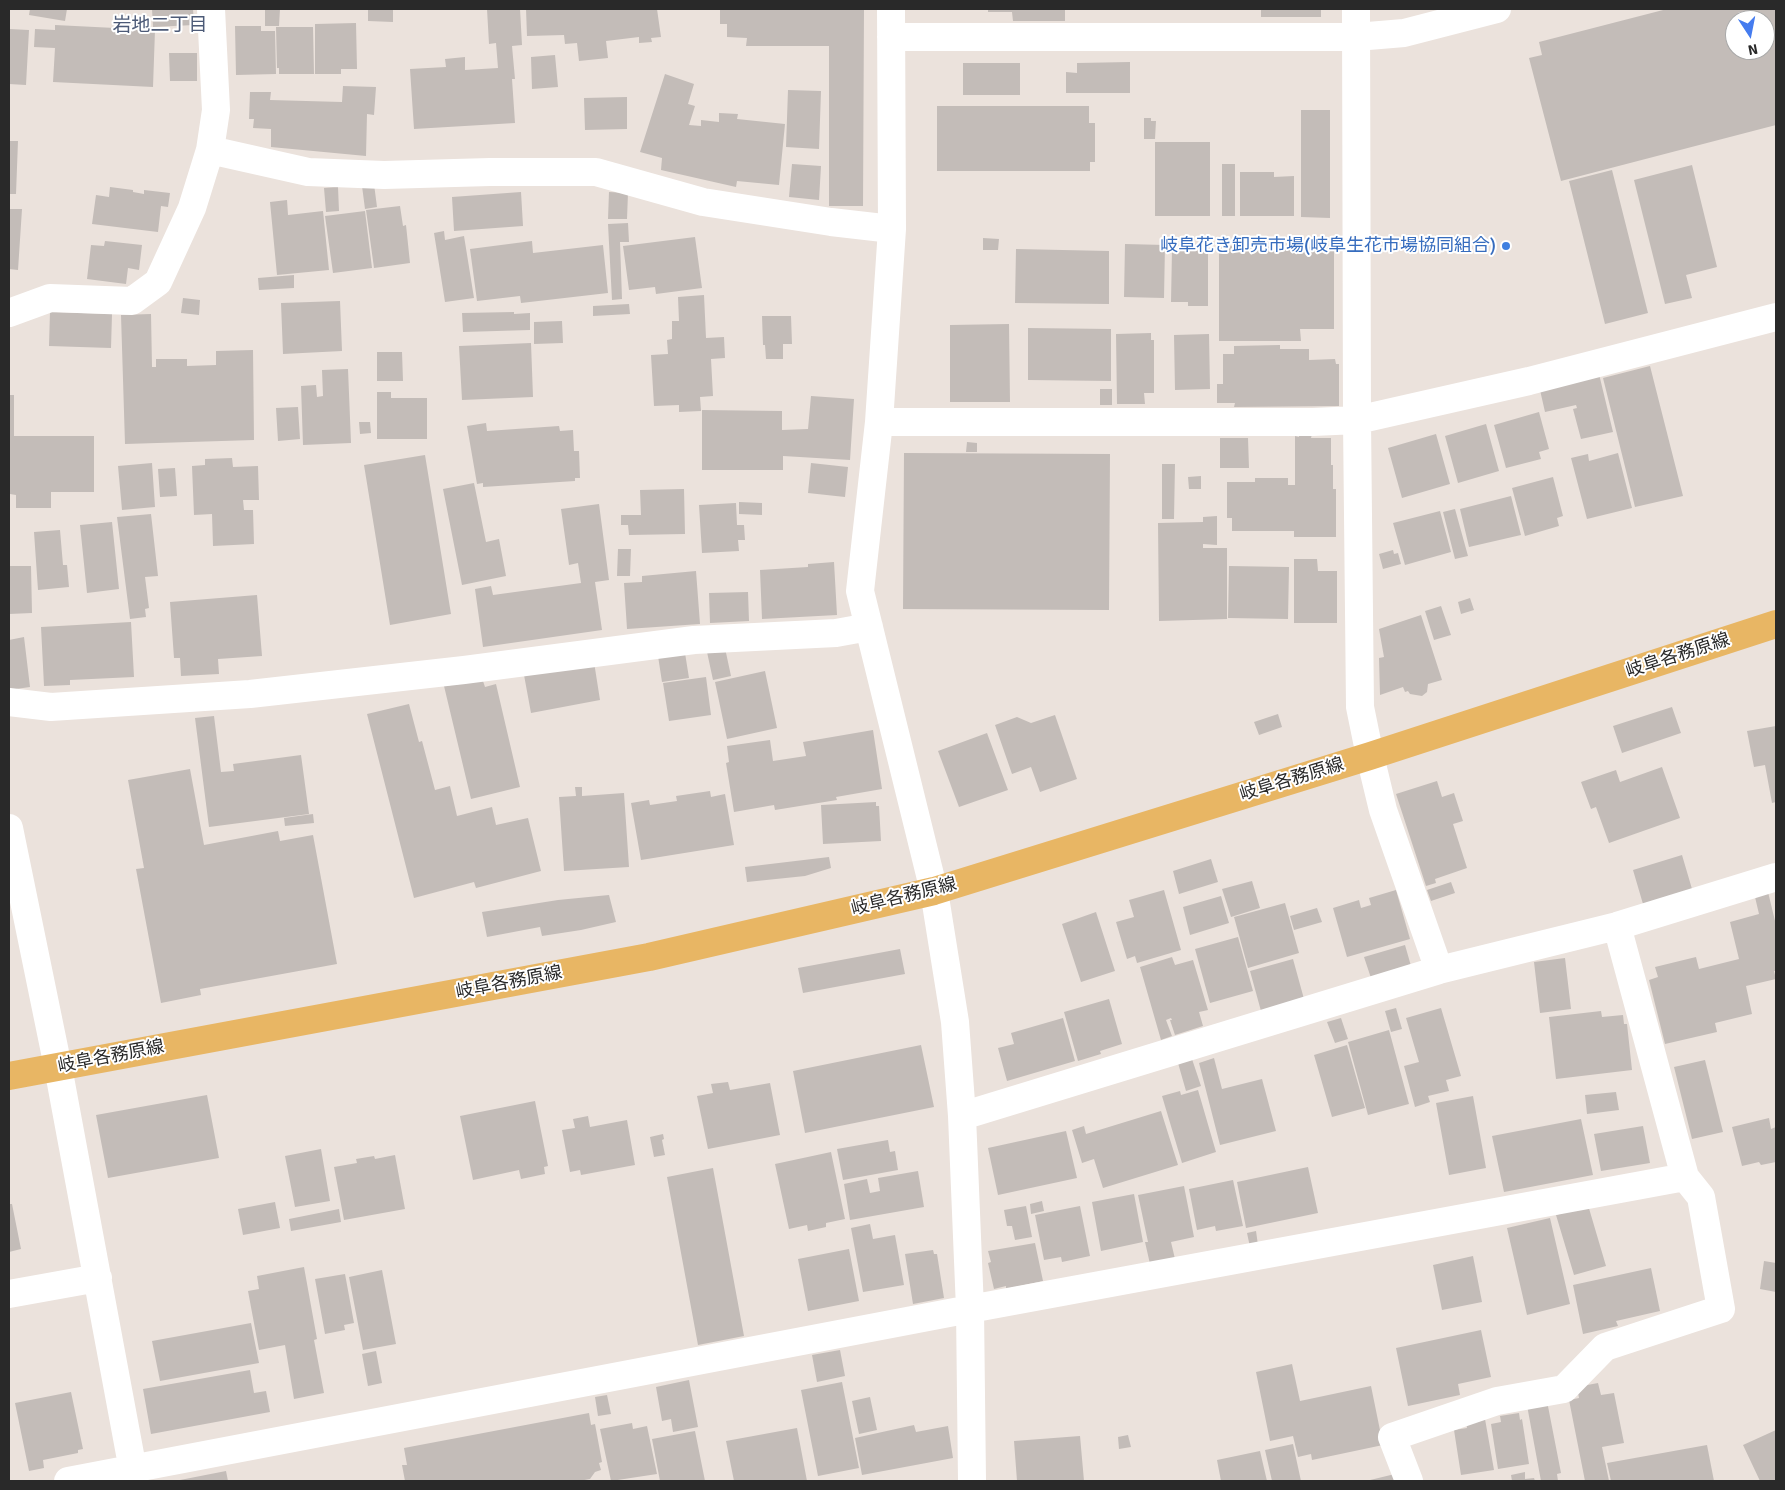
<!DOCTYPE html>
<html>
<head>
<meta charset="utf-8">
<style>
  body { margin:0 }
  #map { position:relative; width:1785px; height:1490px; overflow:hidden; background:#ebe2dc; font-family:Signika,sans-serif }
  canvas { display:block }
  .frame { position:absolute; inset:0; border:10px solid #292929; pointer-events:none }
  .north { position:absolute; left:1725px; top:10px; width:50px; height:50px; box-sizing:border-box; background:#fff; border:1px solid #a9a9a9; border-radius:50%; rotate:169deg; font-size:14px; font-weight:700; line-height:20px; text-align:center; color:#292929 }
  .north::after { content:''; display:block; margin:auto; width:18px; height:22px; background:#457cef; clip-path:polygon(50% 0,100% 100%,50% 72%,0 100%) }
</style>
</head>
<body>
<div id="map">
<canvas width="1785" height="1490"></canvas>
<div class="frame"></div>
<div class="north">N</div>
</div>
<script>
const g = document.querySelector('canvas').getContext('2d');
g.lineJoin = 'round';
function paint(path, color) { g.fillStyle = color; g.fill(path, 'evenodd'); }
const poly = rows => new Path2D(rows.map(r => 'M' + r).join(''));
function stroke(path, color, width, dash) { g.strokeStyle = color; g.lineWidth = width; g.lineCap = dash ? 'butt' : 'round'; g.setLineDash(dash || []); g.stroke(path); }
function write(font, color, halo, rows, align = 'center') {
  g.font = font + ' Signika,"Noto Sans JP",sans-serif'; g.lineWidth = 4; g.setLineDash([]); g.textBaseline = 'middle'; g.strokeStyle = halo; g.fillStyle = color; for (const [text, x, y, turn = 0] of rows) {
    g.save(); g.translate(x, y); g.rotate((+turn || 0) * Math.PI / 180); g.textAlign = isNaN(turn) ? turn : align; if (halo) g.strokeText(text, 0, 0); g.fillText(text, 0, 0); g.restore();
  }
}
const building = poly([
  [30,9,67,9,65,21,29,15],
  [152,9,193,9,194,25,153,27],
  [265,9,280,9,279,26,265,26],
  [368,9,393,9,393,22,368,21],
  [487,9,520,9,522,45,512,46,515,79,512,79,515,123,414,129,410,69,446,67,445,59,465,57,465,70,498,68,496,43,489,44],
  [526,9,657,9,661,37,651,38,652,42,639,43,639,37,606,41,608,58,579,61,577,43,565,44,564,35,527,36],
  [720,9,864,9,863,206,829,206,829,46,746,46,747,38,727,37,727,24,720,24],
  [988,9,1065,9,1065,21,1013,21,1012,12,988,12],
  [1261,9,1321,9,1321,17,1261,17],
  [1667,9,1776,9,1776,125,1561,181,1529,58,1542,55,1539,42],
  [1735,20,1765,20,1765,50,1735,50],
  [356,23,357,69,341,69,341,74,315,74,315,24],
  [55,25,155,30,153,87,53,82,55,48,34,47,35,29,55,30],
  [235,26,261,26,261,31,275,31,276,74,236,75],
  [276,27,313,27,314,74,279,74,279,68,277,68],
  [9,29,29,30,26,85,9,84],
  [169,53,197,53,197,81,170,81],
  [555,55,558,87,532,89,531,57],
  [1130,62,1130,93,1066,93,1066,72,1077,73,1077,63],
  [963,63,1020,63,1020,95,963,95],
  [665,74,694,84,688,104,695,106,689,125,701,126,701,120,719,122,719,113,738,114,737,119,785,124,779,185,737,181,736,187,661,170,662,158,640,152],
  [343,86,376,87,374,115,367,114,366,156,271,147,271,129,253,128,254,119,249,119,250,92,271,92,270,100,342,102],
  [788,90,821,91,819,149,786,147],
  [627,97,627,129,585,130,584,98],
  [937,106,1089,106,1089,123,1095,123,1095,162,1090,162,1090,171,937,171],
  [1301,110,1330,110,1330,218,1301,217],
  [1144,118,1151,118,1151,121,1156,121,1155,139,1144,139],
  [9,141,18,141,16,194,9,194],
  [1155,142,1210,142,1210,216,1155,216],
  [792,164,821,166,819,200,789,197],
  [1222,164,1235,164,1235,216,1222,216],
  [1692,165,1717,267,1686,275,1692,298,1665,304,1634,180],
  [1612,170,1648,313,1605,324,1569,181],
  [1240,172,1274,172,1274,177,1294,176,1294,216,1240,216],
  [374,184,377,207,365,209,362,186],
  [110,187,133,190,133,192,144,194,144,190,170,193,168,207,161,206,158,232,92,224,96,195,109,197],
  [338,187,339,211,326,212,324,188],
  [521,192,523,226,454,231,452,197],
  [609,192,628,193,627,219,608,219],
  [287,200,288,215,323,211,329,270,277,275,270,202],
  [400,206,403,226,406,225,410,263,374,268,366,210],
  [9,209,22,209,18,270,9,269],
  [365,211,372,268,333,273,325,216],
  [628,223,629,242,620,242,622,299,612,300,608,224],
  [444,231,445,240,464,236,474,298,445,302,434,233],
  [695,237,702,288,656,294,655,287,629,290,623,246],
  [983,238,999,239,998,250,983,250],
  [105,241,142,245,139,270,128,268,126,284,87,279,91,245,104,246],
  [532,241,533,253,603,245,608,293,521,303,520,296,477,301,470,249],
  [1125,244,1165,245,1164,298,1124,297],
  [1219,246,1334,247,1334,329,1300,329,1301,341,1219,341],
  [1016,249,1109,251,1109,304,1015,303],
  [1172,250,1208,251,1208,306,1188,306,1188,302,1171,302],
  [294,275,294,288,259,290,258,278],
  [704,295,706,338,724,337,725,358,711,359,713,396,700,397,701,411,679,412,679,405,654,406,651,355,668,354,667,340,672,339,672,321,679,321,678,297],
  [183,298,200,300,199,315,181,313],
  [340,301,342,351,283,354,281,303],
  [629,304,630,314,593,316,593,306],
  [50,312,112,314,111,348,49,346],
  [514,312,514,314,530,313,530,330,463,332,462,313],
  [151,314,152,367,156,367,156,359,187,359,187,366,216,365,216,351,253,350,254,440,125,444,121,315],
  [762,316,791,316,792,344,783,344,783,359,766,359,765,345,763,345],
  [562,321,563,343,534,344,534,322],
  [1009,324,1010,402,950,402,950,325],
  [1028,328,1111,329,1111,381,1028,380],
  [1151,333,1151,340,1154,340,1154,393,1144,393,1145,404,1117,404,1116,334],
  [1209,334,1210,389,1175,390,1174,335],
  [531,343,533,397,462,400,459,346],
  [1280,345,1280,349,1309,349,1309,360,1335,359,1336,364,1339,364,1339,406,1234,407,1235,403,1217,403,1217,384,1223,384,1223,354,1234,354,1234,346],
  [377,352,402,352,403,381,377,381],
  [1650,366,1683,496,1635,507,1603,378],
  [348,369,351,443,303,445,301,386,316,385,317,397,323,396,322,370],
  [1599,374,1613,432,1581,439,1573,409,1577,408,1576,405,1545,412,1540,390],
  [1100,389,1112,389,1112,405,1100,405],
  [377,392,391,392,391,398,427,398,427,439,377,439],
  [9,395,14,395,14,436,94,436,94,492,51,492,51,508,16,508,16,495,10,494,10,467,9,467],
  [811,396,854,399,850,460,783,456,783,470,702,470,702,410,782,411,782,430,808,429],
  [298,407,300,439,278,441,276,408],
  [1539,412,1549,449,1539,452,1541,459,1506,468,1494,425],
  [359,422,370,422,371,433,360,434],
  [486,423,487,431,559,426,560,431,573,430,574,451,579,451,580,478,575,478,575,481,483,487,483,483,477,484,467,426],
  [1486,424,1499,471,1458,483,1445,436],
  [1299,434,1312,434,1311,438,1331,438,1331,465,1333,465,1333,489,1336,489,1336,537,1294,537,1294,531,1232,531,1232,518,1227,518,1227,482,1255,482,1255,478,1288,478,1288,485,1295,485,1295,436,1299,437],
  [1436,434,1450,484,1402,498,1388,448],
  [1220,438,1248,438,1249,468,1220,468],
  [967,442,977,443,977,452,966,452],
  [904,453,1110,454,1109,610,903,609],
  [1618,453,1632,508,1587,519,1571,458,1588,454,1589,461],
  [425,455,451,614,390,625,364,465],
  [232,458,233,467,258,466,259,500,243,500,244,510,253,510,254,544,213,546,212,514,194,515,192,466,205,465,205,459],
  [152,463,155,507,122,510,118,466],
  [811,463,848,467,845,497,808,493],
  [1162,464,1175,464,1174,519,1162,519],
  [175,468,177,496,160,497,158,469],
  [1201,476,1201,489,1189,489,1188,477],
  [1553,477,1563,516,1557,518,1559,526,1525,536,1512,488],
  [474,483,486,542,499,539,506,576,462,585,443,489],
  [684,489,685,534,629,535,628,525,621,525,621,515,641,515,640,490],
  [1511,496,1521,535,1469,547,1460,509],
  [739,502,762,503,762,515,739,514],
  [736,503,737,525,744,525,745,540,738,540,739,551,702,553,699,505],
  [599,504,609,580,595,582,602,630,483,647,475,589,491,586,493,595,581,583,578,563,569,565,561,509],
  [1455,509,1468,556,1455,559,1443,512],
  [1440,511,1451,552,1405,565,1393,523],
  [151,514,158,576,145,577,149,608,145,609,146,617,130,619,117,517],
  [1217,516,1217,545,1203,544,1203,548,1227,548,1227,619,1159,621,1158,523,1203,522,1203,517],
  [112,522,119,589,87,593,80,525],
  [60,530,63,565,67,565,69,587,38,590,34,532],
  [618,549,631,549,630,576,617,576],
  [1393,550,1394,554,1398,553,1401,564,1383,569,1379,554],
  [1294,559,1317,559,1318,571,1337,571,1337,623,1294,623],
  [834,562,837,615,762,619,760,570,808,567,808,564],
  [9,566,31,566,32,613,9,614],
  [1229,566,1289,567,1288,619,1228,618],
  [696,571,700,624,627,629,624,583,642,582,642,576],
  [748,592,749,621,710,623,709,593],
  [257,595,262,656,218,659,219,674,181,676,180,658,174,658,170,602],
  [1470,598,1474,610,1461,614,1458,602],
  [1441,606,1451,635,1434,640,1425,611],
  [1421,615,1442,680,1428,684,1427,692,1422,696,1410,694,1408,691,1405,692,1403,687,1380,695,1379,658,1384,657,1379,629],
  [131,622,134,677,70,680,70,685,44,686,41,627],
  [24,637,30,687,9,690,9,640],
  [725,648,731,676,713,680,707,652],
  [685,653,689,678,662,682,658,656],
  [594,662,600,700,531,713,524,675],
  [765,671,777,728,727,739,715,682],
  [706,677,711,715,669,721,663,683],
  [483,681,485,687,496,684,520,787,471,799,444,686],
  [409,704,419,742,422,741,435,790,450,786,457,816,492,807,496,825,528,818,541,871,476,888,474,882,414,898,367,714],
  [1672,707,1681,733,1622,753,1613,726],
  [1278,714,1282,727,1259,735,1254,722],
  [1055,715,1077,779,1040,792,1031,767,1012,774,995,725,1017,717,1031,723],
  [214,716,221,772,234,771,233,764,301,755,309,814,209,827,195,718],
  [1776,726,1776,802,1772,803,1765,765,1754,767,1747,731],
  [873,730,882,789,836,797,837,800,775,810,774,805,734,812,726,763,729,762,727,746,770,740,773,761,806,756,803,742],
  [987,733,1008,790,959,807,938,751],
  [1662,767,1680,818,1609,843,1596,807,1591,809,1581,782,1616,770,1620,782],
  [190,769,204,845,278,831,280,841,313,835,337,964,200,989,201,995,161,1003,136,869,144,868,128,780],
  [1437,781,1442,797,1454,793,1463,821,1453,824,1467,868,1435,879,1436,883,1426,886,1396,794],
  [575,787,582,787,582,796,624,793,629,867,564,871,559,797,576,796],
  [710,791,711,797,725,794,734,845,641,860,631,803,649,800,650,805,677,801,676,796],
  [876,802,876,806,879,806,881,841,823,844,821,805],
  [313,814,314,823,285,826,284,818],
  [1682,855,1692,889,1643,904,1633,870],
  [829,857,831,868,805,876,747,882,745,867],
  [1211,859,1218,882,1179,894,1173,871],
  [1252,881,1260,908,1231,917,1222,889],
  [1451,882,1455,893,1431,901,1427,890],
  [1164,890,1181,950,1137,963,1135,956,1127,959,1116,922,1134,917,1129,900],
  [1396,890,1410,939,1347,957,1333,908,1359,900,1361,908,1371,905,1369,898],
  [1768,892,1776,925,1776,971,1774,971,1776,979,1746,986,1752,1014,1715,1023,1717,1032,1665,1044,1649,980,1658,977,1655,967,1696,957,1699,969,1739,959,1730,922,1759,914,1755,897],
  [609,895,616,922,581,930,542,936,540,927,487,937,482,912,558,900],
  [1221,896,1229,923,1190,935,1183,907],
  [1285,903,1299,953,1248,968,1234,917],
  [1317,908,1322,922,1294,930,1290,916],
  [1096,912,1115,971,1081,982,1062,924],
  [1238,937,1253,991,1210,1003,1195,949],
  [1405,945,1411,966,1371,978,1364,957],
  [900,949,905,974,803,993,798,968],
  [1172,957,1175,965,1193,960,1208,1010,1199,1012,1203,1026,1175,1035,1170,1020,1172,1020,1171,1018,1166,1020,1172,1036,1161,1040,1140,967],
  [1565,958,1571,1009,1540,1013,1534,962],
  [1293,959,1304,999,1261,1011,1250,971],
  [1109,999,1122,1044,1100,1051,1101,1054,1078,1061,1064,1012],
  [1396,1008,1402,1029,1391,1032,1385,1011],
  [1441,1008,1461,1076,1446,1080,1449,1091,1428,1096,1430,1102,1415,1107,1404,1066,1419,1062,1406,1018],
  [1601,1011,1602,1017,1623,1015,1624,1024,1627,1024,1632,1070,1556,1079,1549,1017],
  [1063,1018,1075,1061,1007,1081,998,1048,1014,1044,1011,1033],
  [1341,1018,1348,1039,1335,1043,1327,1022],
  [1389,1030,1409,1104,1368,1115,1348,1042],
  [921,1045,934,1107,805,1133,793,1071],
  [1347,1045,1365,1108,1332,1117,1314,1055],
  [1214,1058,1222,1089,1262,1079,1276,1131,1220,1145,1199,1063],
  [1192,1059,1201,1086,1186,1091,1178,1063],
  [1705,1060,1723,1132,1692,1139,1674,1067],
  [728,1082,730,1090,770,1083,780,1135,708,1149,697,1096,713,1093,711,1084],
  [1198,1090,1216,1152,1182,1163,1162,1096,1180,1091,1181,1095],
  [1616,1092,1619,1110,1587,1114,1585,1095],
  [207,1095,219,1158,108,1178,96,1115],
  [1473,1096,1486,1168,1449,1175,1436,1103],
  [535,1101,548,1166,544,1167,545,1174,521,1179,519,1170,473,1180,460,1116],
  [1161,1111,1178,1165,1103,1188,1094,1159,1082,1163,1072,1130,1084,1126,1086,1134],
  [588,1116,590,1127,627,1120,635,1165,581,1175,580,1170,570,1172,562,1130,575,1128,573,1119],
  [1769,1118,1771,1129,1776,1127,1776,1162,1761,1165,1759,1162,1742,1166,1732,1127],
  [1581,1119,1593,1175,1504,1192,1492,1136],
  [1643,1126,1650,1163,1601,1171,1594,1134],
  [1066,1131,1077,1178,998,1195,988,1148],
  [663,1134,664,1139,662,1140,665,1155,654,1157,650,1137],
  [888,1140,890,1152,895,1151,898,1170,843,1180,837,1149],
  [321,1149,330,1201,295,1207,285,1156],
  [831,1152,845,1219,826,1223,826,1227,808,1231,807,1225,789,1229,775,1164],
  [395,1155,405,1209,344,1220,334,1167,357,1163,356,1159,374,1156,375,1159],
  [1308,1167,1318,1213,1246,1228,1237,1182],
  [713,1168,744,1336,698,1345,667,1177],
  [918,1171,924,1207,850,1220,844,1184,867,1179,870,1193,880,1191,878,1178],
  [1233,1180,1243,1226,1216,1231,1215,1226,1197,1230,1189,1189],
  [1184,1186,1194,1237,1171,1242,1175,1259,1150,1264,1145,1242,1148,1242,1138,1195],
  [1134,1194,1143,1242,1101,1251,1092,1202],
  [1042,1201,1044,1211,1031,1214,1030,1204],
  [275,1202,280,1228,243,1235,238,1209],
  [9,1204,12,1204,21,1249,9,1252],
  [1588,1205,1606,1266,1574,1275,1556,1215],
  [1026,1206,1032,1237,1015,1240,1012,1226,1007,1226,1004,1210],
  [1080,1206,1090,1256,1062,1262,1061,1257,1044,1260,1035,1215],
  [339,1209,341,1222,291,1231,289,1219],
  [1550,1218,1570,1304,1527,1315,1507,1228],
  [870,1224,873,1239,895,1235,904,1285,863,1292,851,1228],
  [1256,1231,1258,1245,1250,1247,1247,1233],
  [1035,1243,1043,1281,1006,1289,1006,1286,994,1289,988,1263,991,1262,988,1251],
  [849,1249,859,1301,808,1311,798,1259],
  [933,1250,934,1254,937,1254,944,1298,913,1304,905,1254],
  [1473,1256,1482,1302,1442,1310,1433,1265],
  [1764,1261,1776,1263,1776,1292,1760,1289],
  [304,1267,317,1339,314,1340,324,1393,294,1399,285,1345,259,1350,248,1291,259,1289,257,1276],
  [1651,1268,1660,1311,1616,1321,1618,1326,1583,1334,1573,1285],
  [382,1270,396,1344,363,1350,349,1277],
  [345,1274,354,1323,344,1325,345,1330,325,1334,315,1279],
  [251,1323,259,1363,160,1381,152,1341],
  [1481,1330,1491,1377,1458,1384,1460,1395,1408,1406,1396,1348],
  [840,1350,845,1376,817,1382,812,1355],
  [376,1351,382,1383,368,1386,362,1354],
  [1292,1364,1300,1401,1371,1386,1383,1445,1312,1460,1311,1454,1298,1457,1293,1436,1270,1441,1256,1372],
  [250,1370,254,1393,266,1391,270,1412,151,1434,143,1389],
  [689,1380,698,1427,673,1432,671,1419,662,1421,656,1387],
  [842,1382,859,1468,818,1476,801,1390],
  [1598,1383,1601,1395,1614,1393,1624,1443,1602,1447,1609,1481,1585,1481,1569,1400,1579,1398,1577,1387],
  [71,1392,83,1449,78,1450,78,1453,43,1460,44,1468,29,1471,15,1403],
  [607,1395,611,1414,598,1416,595,1397],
  [1546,1396,1561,1473,1557,1474,1558,1481,1541,1481,1526,1400],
  [870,1397,877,1430,859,1434,852,1401],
  [589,1413,591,1425,595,1424,602,1462,599,1463,601,1470,595,1472,590,1479,579,1481,405,1481,402,1465,407,1465,404,1448],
  [1519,1413,1520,1420,1522,1419,1529,1464,1498,1469,1491,1424,1501,1422,1500,1416],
  [1485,1419,1494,1470,1461,1475,1454,1430,1467,1428,1466,1422],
  [632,1423,633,1429,647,1426,657,1474,611,1481,600,1429],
  [914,1425,916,1432,948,1426,953,1458,862,1475,855,1438],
  [797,1428,807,1481,734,1481,726,1441],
  [1776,1430,1776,1480,1760,1481,1743,1445],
  [695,1431,705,1481,660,1481,652,1439],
  [1128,1435,1131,1447,1119,1449,1118,1437],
  [1080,1436,1084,1481,1017,1481,1014,1441],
  [1293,1444,1301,1481,1272,1481,1265,1450],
  [1707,1445,1714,1481,1611,1481,1607,1463],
  [1260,1451,1267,1481,1221,1481,1217,1460],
  [226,1471,228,1481,180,1481,180,1480],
  [1525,1472,1525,1479,1534,1478,1535,1481,1512,1481,1511,1475],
  [1399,1473,1401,1481,1366,1481]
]);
const minor = poly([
  [891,9,892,229,879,422,860,591,934,891,955,1022,962,1116,970,1309,972,1481],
  [1356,9,1357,420,1360,707,1370,756,1383,810,1439,970],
  [891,37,1356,37,1404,33,1497,9],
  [210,150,308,172,384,175,490,172,596,172,703,202,831,222,892,229],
  [9,313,50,298,132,301,158,282,192,208,210,150,216,110,211,9],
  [879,422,1313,422,1357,420,1529,381,1776,317],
  [9,702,51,707,250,694,464,670,694,640,836,633,869,627],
  [9,828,58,1067,135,1481],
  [962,1116,1439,970,1617,926,1776,877],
  [9,1294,98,1278],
  [68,1481,970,1309,1685,1177],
  [1409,1481,1392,1437,1497,1401,1564,1389,1605,1347,1721,1309,1701,1197,1685,1177,1617,926]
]);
const major = poly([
  [9,1076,649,957,934,891,1370,756,1776,624]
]);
const markers = [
  [1506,246,5,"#3f7fe0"]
];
const shopNames = [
  ["岐阜花き卸売市場(岐阜生花市場協同組合)",1496,246]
];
const streetNames = [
  ["岐阜各務原線",1678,656,-18],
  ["岐阜各務原線",1292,780,-17],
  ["岐阜各務原線",904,897,-14],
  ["岐阜各務原線",509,983,-11],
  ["岐阜各務原線",111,1057,-11]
];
const neighbourhoodNames = [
  ["岩地二丁目",160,26]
];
paint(building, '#c3bcb8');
stroke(minor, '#fff', 28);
stroke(major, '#e8b664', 28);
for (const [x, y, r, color] of markers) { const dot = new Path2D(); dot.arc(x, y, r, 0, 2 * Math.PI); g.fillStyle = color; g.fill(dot); stroke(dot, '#fff', 2); }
write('18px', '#366cbe', '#fff', shopNames, 'right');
write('18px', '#292929', '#fff', streetNames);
write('19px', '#4c5a77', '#fff', neighbourhoodNames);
</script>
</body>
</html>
